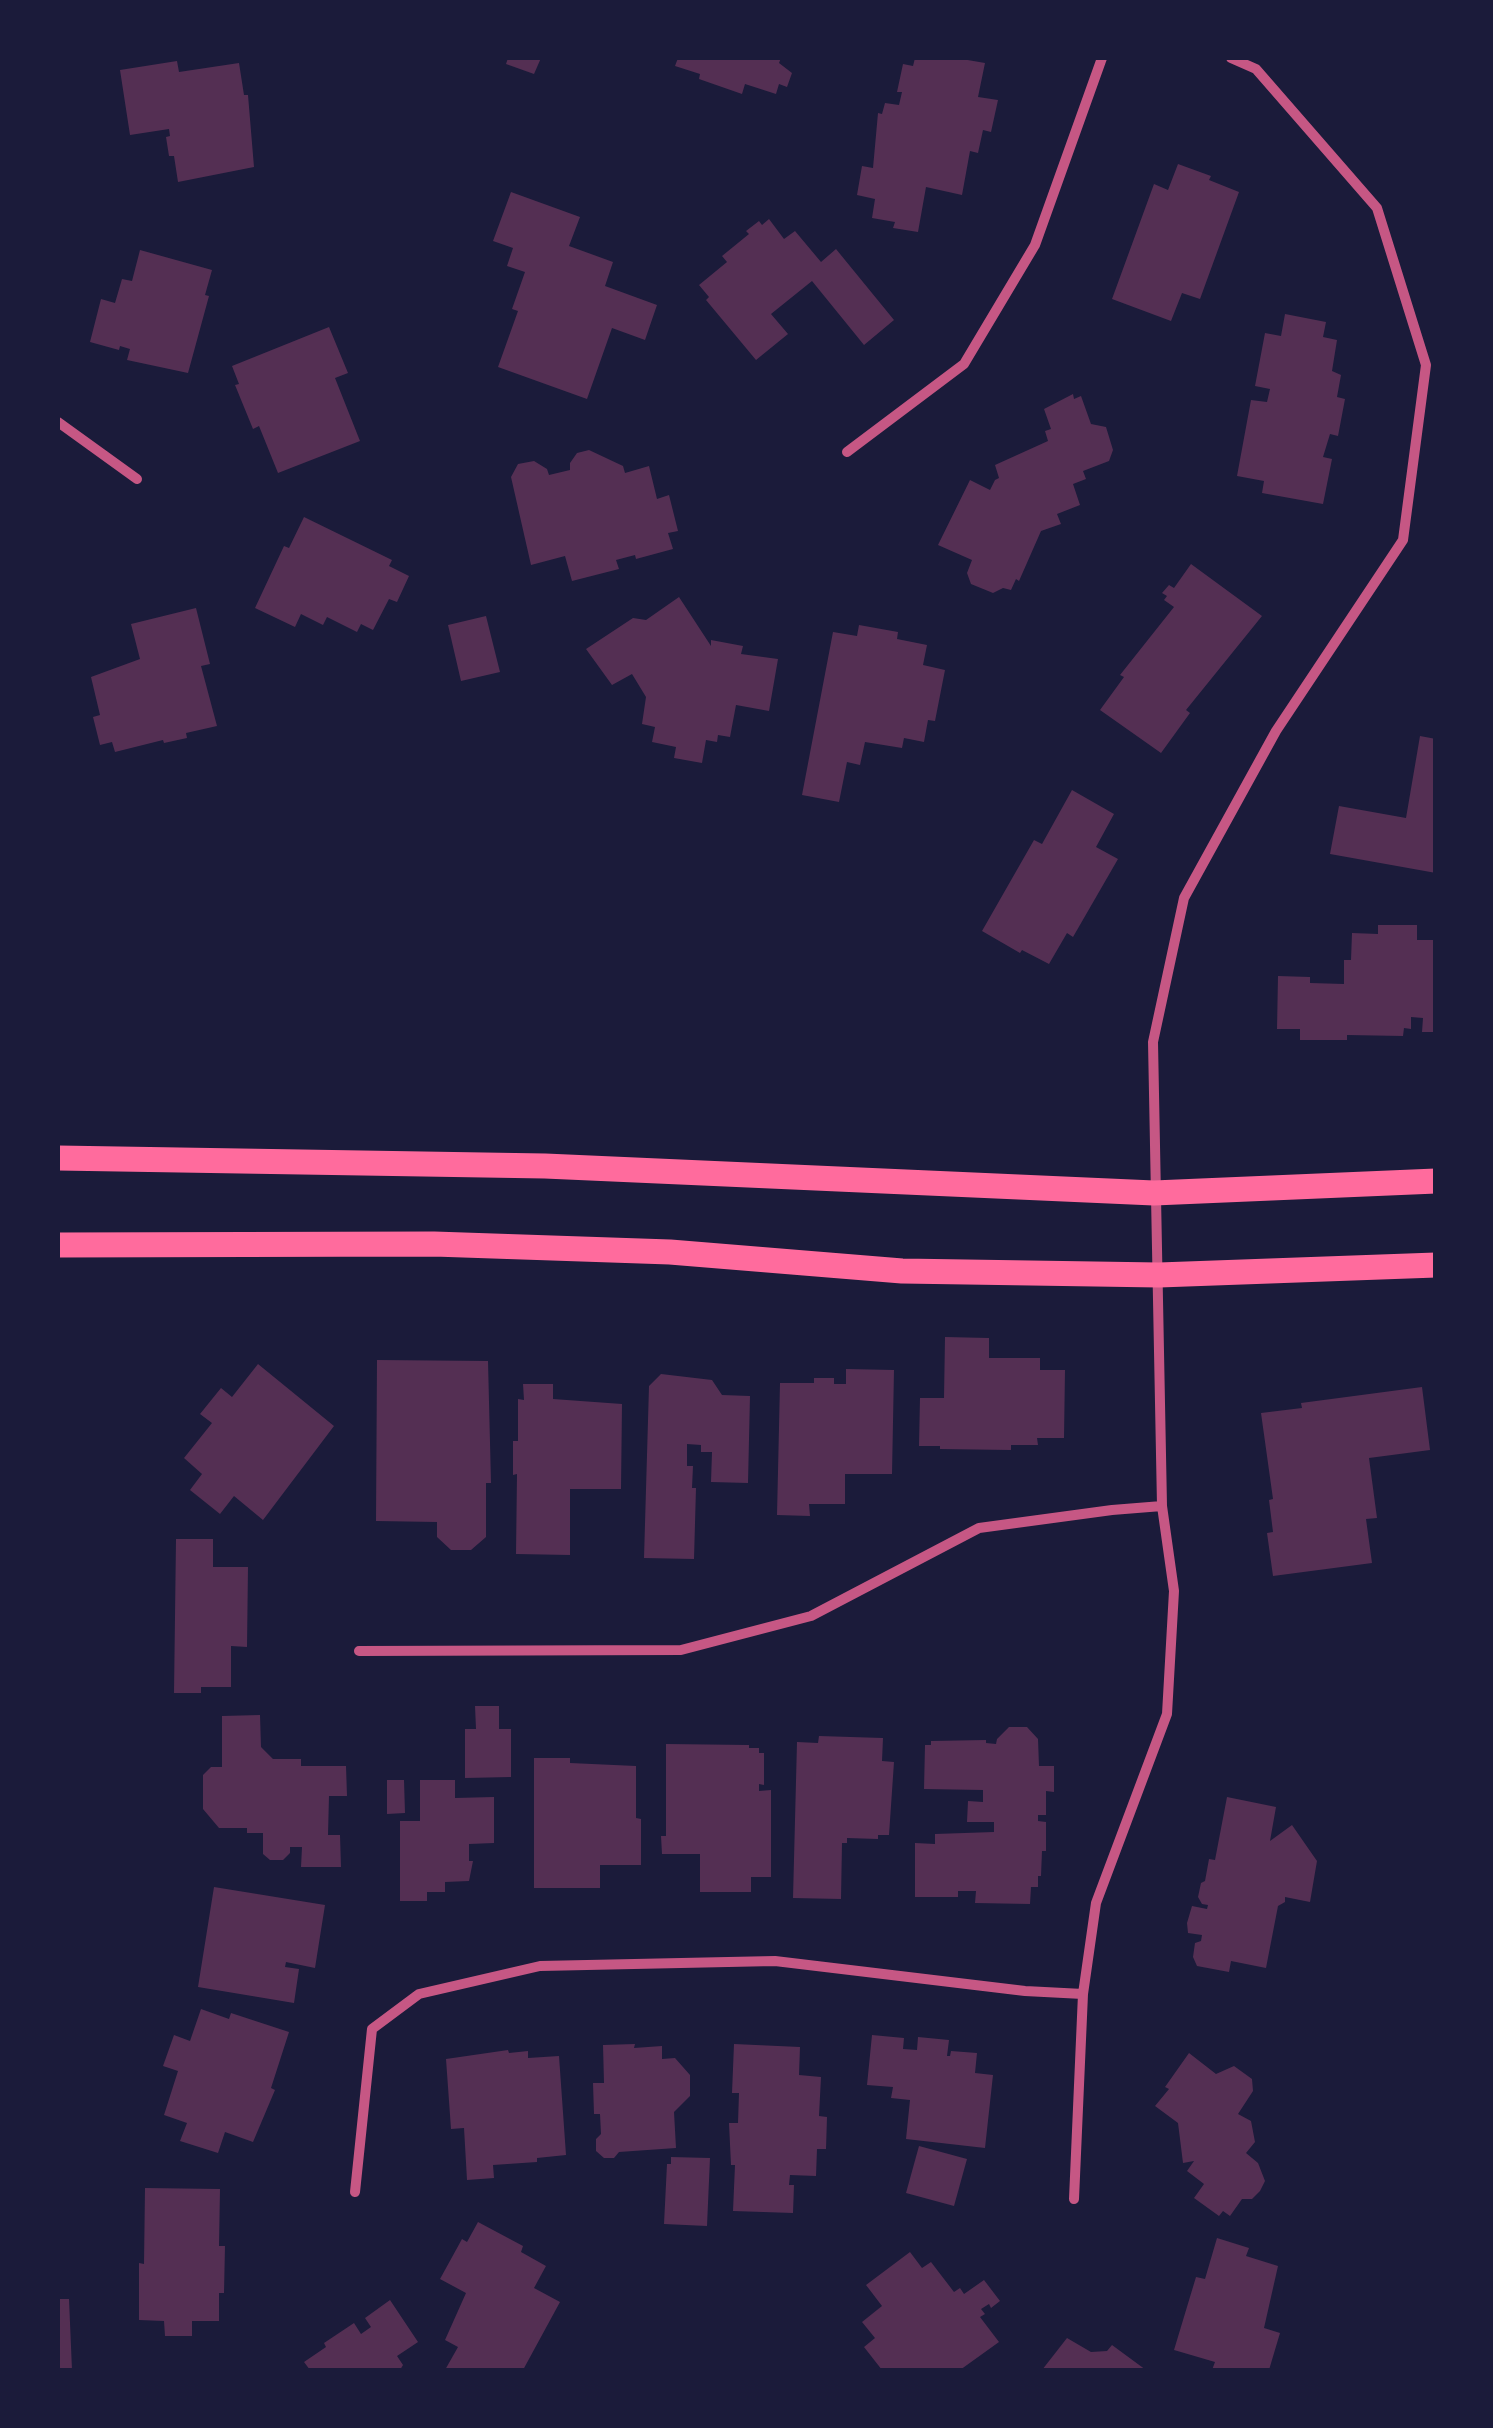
<!DOCTYPE html>
<html>
<head>
<meta charset="utf-8">
<style>
  body { margin:0 }
  #map { position:relative; width:1493px; height:2428px; overflow:hidden; background:#1b1b3a; font-family:Spectral,serif }
  canvas { display:block }
  .frame { position:absolute; inset:0; border:60px solid #1b1b3a; pointer-events:none }
</style>
</head>
<body>
<div id="map">
<canvas width="1493" height="2428"></canvas>
<div class="frame"></div>
</div>
<script>
const g = document.querySelector('canvas').getContext('2d');
g.lineJoin = 'round';
function paint(path, color) { g.fillStyle = color; g.fill(path, 'evenodd'); }
const poly = rows => new Path2D(rows.map(r => 'M' + r).join(''));
function stroke(path, color, width, dash) { g.strokeStyle = color; g.lineWidth = width; g.lineCap = dash ? 'butt' : 'round'; g.setLineDash(dash || []); g.stroke(path); }
const building = poly([
  [508,58,541,58,534,74,506,64],
  [678,58,781,58,779,63,792,73,787,87,779,84,776,94,745,84,742,94,699,79,700,74,675,66],
  [915,58,956,58,985,63,978,97,998,100,991,132,983,130,978,153,970,151,962,195,926,187,918,232,893,228,895,222,872,218,875,199,857,195,862,166,873,168,878,113,882,114,885,103,899,105,902,92,897,92,903,64,913,66],
  [177,61,179,72,239,63,244,95,248,95,254,167,178,182,174,156,169,156,166,137,170,136,169,129,130,135,120,70],
  [1178,164,1211,176,1209,180,1239,192,1200,299,1182,293,1171,321,1112,299,1154,184,1168,190],
  [511,192,580,217,569,246,613,262,605,286,657,305,645,340,612,328,587,399,498,367,518,311,512,309,525,272,507,266,513,248,493,241],
  [769,219,784,239,795,231,821,262,836,249,894,320,864,345,812,281,771,314,788,334,756,360,706,300,709,297,699,285,727,262,722,256,749,234,746,231,759,221,762,225],
  [140,250,212,270,205,295,209,296,188,373,127,360,130,349,120,346,119,350,90,342,101,299,115,303,122,279,132,281],
  [1285,314,1326,322,1323,337,1337,340,1332,371,1341,375,1337,397,1345,399,1338,436,1330,434,1323,457,1332,459,1323,504,1262,493,1264,481,1237,476,1251,400,1267,402,1270,389,1255,386,1265,333,1281,336],
  [329,327,348,373,335,378,360,441,278,473,259,426,253,429,235,385,239,384,232,366],
  [1073,394,1074,399,1081,396,1091,424,1106,427,1113,450,1109,461,1083,471,1086,479,1073,484,1080,505,1057,514,1061,524,1041,531,1019,581,1016,579,1011,590,1003,588,993,593,971,584,967,573,972,560,938,545,970,480,990,490,995,480,999,478,995,465,1048,441,1045,431,1051,429,1044,409],
  [589,450,623,466,625,473,649,466,657,499,669,495,678,531,668,533,673,549,636,559,635,555,616,560,619,569,572,581,565,556,531,565,511,477,518,464,534,461,547,469,549,475,570,470,570,463,577,453],
  [304,517,392,560,389,566,409,576,397,602,389,599,373,630,361,624,357,632,327,617,323,625,301,614,295,627,255,608,284,546,289,548],
  [1191,564,1262,616,1186,710,1190,713,1161,753,1100,710,1124,677,1120,675,1174,607,1164,600,1167,596,1162,593,1169,585,1174,588],
  [679,597,711,646,711,640,743,646,741,654,778,659,769,711,736,705,730,737,718,735,717,742,706,740,702,763,674,758,676,747,652,742,655,727,642,724,646,697,632,674,612,685,586,649,633,618,646,620],
  [196,608,210,664,201,666,217,726,186,733,187,738,164,743,163,740,115,752,112,742,100,745,93,717,100,715,91,677,140,659,131,624],
  [486,616,500,672,461,681,448,625],
  [859,625,898,632,897,639,927,645,923,665,945,670,935,721,928,720,924,742,904,738,902,748,865,742,860,765,847,762,839,802,802,795,833,632,857,636],
  [1420,736,1436,739,1436,873,1330,854,1339,806,1406,818],
  [1072,790,1114,814,1096,847,1118,859,1073,937,1067,933,1049,964,1022,950,1020,953,982,931,1034,840,1042,844],
  [1378,925,1417,925,1417,940,1436,940,1436,1032,1422,1032,1423,1018,1411,1017,1411,1029,1404,1028,1403,1036,1347,1035,1347,1040,1300,1040,1300,1029,1277,1029,1278,976,1310,977,1310,983,1344,984,1344,960,1351,960,1352,933,1378,934],
  [945,1337,989,1338,989,1358,1040,1358,1040,1370,1065,1370,1064,1438,1037,1438,1038,1445,1011,1445,1011,1450,940,1449,940,1446,919,1446,920,1398,944,1398],
  [377,1360,488,1361,491,1483,486,1483,486,1537,471,1550,451,1550,437,1537,437,1522,376,1521],
  [258,1364,334,1426,263,1520,234,1496,220,1514,190,1490,202,1474,184,1458,212,1423,200,1414,221,1388,232,1397],
  [846,1369,894,1370,892,1474,845,1474,845,1504,809,1504,810,1516,777,1515,780,1383,814,1383,814,1378,834,1378,834,1384,846,1384],
  [661,1374,712,1380,722,1395,750,1396,748,1483,711,1482,712,1452,701,1452,701,1445,687,1444,687,1466,693,1466,692,1488,696,1488,694,1559,644,1558,649,1386],
  [523,1384,553,1384,553,1399,622,1404,621,1489,570,1489,570,1555,516,1554,517,1474,513,1475,513,1441,518,1441,518,1399,524,1400],
  [1422,1387,1430,1450,1369,1458,1377,1518,1366,1519,1372,1563,1273,1576,1267,1533,1273,1532,1269,1500,1273,1499,1261,1413,1302,1408,1301,1403],
  [176,1539,213,1539,213,1567,248,1567,247,1647,231,1646,231,1687,201,1687,201,1693,174,1693],
  [475,1706,499,1706,499,1729,511,1729,511,1777,465,1778,465,1729,476,1729],
  [260,1715,261,1747,273,1759,301,1759,301,1766,346,1766,347,1796,329,1796,328,1835,340,1835,341,1867,301,1867,302,1847,290,1847,290,1853,283,1860,270,1860,263,1854,263,1833,247,1833,247,1828,219,1828,203,1809,203,1775,211,1767,222,1767,222,1716],
  [1009,1727,1027,1727,1038,1739,1039,1766,1054,1766,1054,1792,1046,1791,1046,1815,1038,1815,1038,1821,1046,1822,1046,1851,1042,1851,1041,1876,1038,1876,1038,1887,1031,1887,1030,1904,975,1903,976,1891,958,1891,958,1897,915,1897,915,1843,935,1844,935,1834,994,1832,994,1822,967,1822,968,1801,983,1802,983,1790,924,1789,925,1745,931,1745,931,1741,986,1740,986,1743,996,1744,997,1739],
  [819,1736,883,1738,882,1761,894,1762,889,1835,878,1835,878,1839,847,1838,847,1843,842,1843,841,1899,793,1898,797,1742,818,1743],
  [666,1744,749,1745,749,1748,759,1748,759,1753,764,1753,764,1785,759,1784,759,1791,771,1790,771,1877,751,1877,751,1892,700,1892,700,1854,662,1854,661,1836,666,1836],
  [534,1758,570,1758,570,1763,636,1766,636,1818,641,1819,641,1865,600,1865,600,1888,534,1888],
  [387,1780,404,1780,405,1813,387,1814],
  [420,1780,455,1780,455,1798,494,1797,494,1843,469,1844,469,1861,473,1861,469,1881,445,1882,445,1892,427,1892,427,1901,400,1901,400,1821,420,1821],
  [1227,1797,1276,1807,1270,1841,1292,1825,1317,1861,1310,1902,1285,1897,1285,1902,1278,1906,1266,1968,1231,1961,1229,1972,1197,1966,1193,1957,1195,1943,1201,1941,1202,1935,1188,1933,1187,1923,1192,1906,1207,1909,1208,1905,1202,1904,1198,1897,1201,1883,1205,1881,1209,1859,1215,1860],
  [214,1887,325,1905,315,1968,286,1962,285,1967,299,1969,294,2003,198,1987],
  [201,2009,229,2019,231,2013,289,2032,271,2088,275,2090,253,2142,225,2132,218,2153,180,2141,187,2123,164,2115,178,2071,163,2066,174,2035,190,2041],
  [872,2035,904,2038,903,2049,917,2050,918,2037,949,2040,947,2056,950,2056,951,2051,977,2053,975,2073,993,2075,985,2148,906,2139,910,2100,891,2098,893,2087,867,2085],
  [635,2044,634,2048,662,2046,662,2059,675,2058,690,2075,690,2096,674,2112,676,2148,619,2152,614,2158,604,2158,596,2151,596,2139,601,2134,600,2114,594,2114,593,2083,604,2083,603,2045],
  [734,2044,800,2047,799,2075,821,2077,819,2116,827,2117,826,2149,817,2149,816,2176,790,2175,789,2185,794,2185,793,2213,733,2211,735,2165,731,2165,729,2123,738,2123,739,2093,732,2093],
  [508,2050,509,2053,528,2051,528,2058,559,2056,566,2155,537,2158,537,2162,493,2165,494,2178,467,2180,464,2128,451,2129,446,2059],
  [1189,2053,1216,2074,1234,2066,1252,2079,1253,2091,1238,2114,1251,2121,1255,2142,1246,2153,1258,2163,1265,2181,1260,2191,1252,2199,1242,2199,1230,2216,1223,2211,1219,2216,1194,2198,1204,2184,1187,2171,1194,2161,1183,2163,1178,2123,1155,2106,1169,2089,1165,2087],
  [919,2146,967,2159,954,2206,906,2193],
  [671,2157,710,2158,707,2226,664,2224,667,2164,671,2164],
  [145,2188,220,2189,219,2246,225,2246,224,2293,219,2293,219,2321,192,2321,192,2336,165,2336,164,2321,139,2320,139,2263,144,2264],
  [478,2222,523,2246,521,2252,546,2266,534,2288,560,2302,523,2370,445,2370,458,2347,445,2340,466,2293,440,2279,462,2239,467,2242],
  [1217,2238,1249,2248,1246,2256,1278,2266,1264,2328,1280,2333,1269,2370,1212,2370,1215,2362,1174,2350,1196,2277,1205,2279],
  [910,2252,922,2268,931,2262,954,2292,960,2288,964,2294,984,2280,1000,2301,991,2308,989,2304,981,2309,985,2314,980,2317,999,2342,960,2370,882,2370,864,2347,875,2338,862,2322,882,2306,866,2285],
  [58,2299,69,2299,72,2370,58,2370],
  [390,2300,418,2342,397,2356,403,2365,400,2370,310,2370,304,2362,326,2347,324,2343,354,2323,361,2334,371,2327,365,2318],
  [1067,2338,1091,2352,1107,2351,1112,2345,1146,2370,1042,2370]
]);
const minor = poly([
  [58,422,137,479],
  [847,452,964,364,1035,245,1102,58],
  [359,1651,681,1650,811,1616,979,1528,1112,1510,1162,1506],
  [355,2192,372,2029,419,1994,540,1966,775,1961,1025,1991,1083,1994],
  [1074,2199,1083,1994,1096,1903,1167,1714,1174,1591,1162,1506,1153,1042,1184,898,1276,731,1403,540,1426,365,1377,208,1256,69,1231,58]
]);
const primary = poly([
  [58,1158,545,1166,1154,1193,1436,1181],
  [58,1245,434,1244,670,1252,902,1271,1159,1275,1436,1265]
]);
paint(building, '#542f53');
stroke(minor, '#c65784', 10);
stroke(primary, '#ff6b9d', 25);
</script>
</body>
</html>
